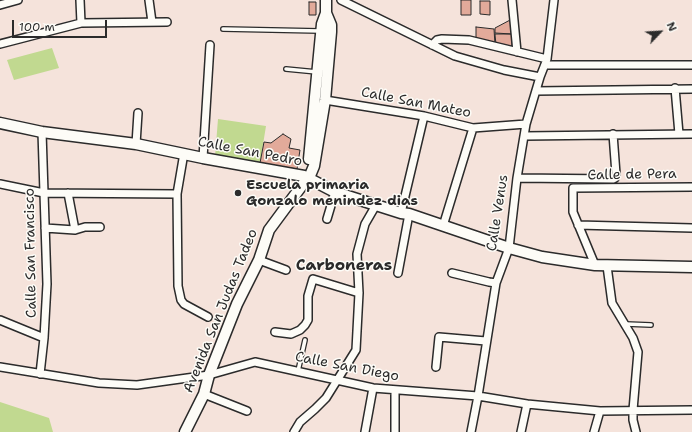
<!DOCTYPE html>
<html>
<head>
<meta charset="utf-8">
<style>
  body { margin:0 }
  #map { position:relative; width:692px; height:432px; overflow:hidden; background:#f5e3db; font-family:"Shantell Sans",sans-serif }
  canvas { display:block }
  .north { position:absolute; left:640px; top:12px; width:40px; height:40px; -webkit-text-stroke:3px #fdfcf7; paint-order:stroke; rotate:65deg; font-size:11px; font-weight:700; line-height:16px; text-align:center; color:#2b2b2b }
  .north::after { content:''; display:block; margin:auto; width:14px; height:18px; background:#2b2b2b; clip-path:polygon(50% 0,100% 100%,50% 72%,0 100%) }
  .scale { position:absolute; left:12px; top:20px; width:95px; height:18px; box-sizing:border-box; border:2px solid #2b2b2b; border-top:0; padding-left:5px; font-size:12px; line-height:14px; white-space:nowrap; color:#2b2b2b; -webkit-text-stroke:3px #fdfcf7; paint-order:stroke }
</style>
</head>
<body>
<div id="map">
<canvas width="692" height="432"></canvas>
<div class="north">N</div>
<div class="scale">100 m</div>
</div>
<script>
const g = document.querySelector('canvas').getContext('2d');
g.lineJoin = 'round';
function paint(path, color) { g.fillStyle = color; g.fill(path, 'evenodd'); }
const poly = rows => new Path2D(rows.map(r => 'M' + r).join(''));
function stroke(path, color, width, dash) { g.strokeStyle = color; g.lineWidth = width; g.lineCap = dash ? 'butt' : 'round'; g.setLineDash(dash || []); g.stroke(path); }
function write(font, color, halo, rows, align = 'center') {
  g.font = font + ' "Shantell Sans",sans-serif'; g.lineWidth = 3; g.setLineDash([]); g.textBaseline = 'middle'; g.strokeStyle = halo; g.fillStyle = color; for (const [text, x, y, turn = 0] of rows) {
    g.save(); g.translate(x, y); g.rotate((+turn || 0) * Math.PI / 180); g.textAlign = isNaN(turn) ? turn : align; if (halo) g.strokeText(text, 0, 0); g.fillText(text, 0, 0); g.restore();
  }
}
const green = poly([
  [52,48,59,68,14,80,7,60],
  [218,119,266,126,260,163,215,157],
  [0,402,49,418,53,432,0,432]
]);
const building = poly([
  [461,0,471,0,471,15,461,15,461,0],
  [480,1,490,1,490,15,480,14,480,1],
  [309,2,316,2,316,15,309,15,309,2],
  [512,19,512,34,495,33,495,28,512,19],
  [476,27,494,29,495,45,476,39,476,27],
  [495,34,512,34,512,48,496,45,495,34],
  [283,134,291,139,289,148,300,150,297,169,260,163,264,142,271,143,283,134]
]);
const path = poly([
  [214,320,220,323]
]);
const lane = poly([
  [223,29,320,31],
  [286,69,317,72],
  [626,324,651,325],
  [298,371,305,340]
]);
const street = poly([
  [80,0,81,23],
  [149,0,152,22],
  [341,0,455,56,504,70,540,77],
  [512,0,517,52],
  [0,5,18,0],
  [0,44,81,23,167,22],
  [432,45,437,40,442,39,469,40,547,59],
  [546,65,692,65],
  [675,88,679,134],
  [536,91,692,89],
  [325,100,424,116,473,128,526,124],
  [525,136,692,134],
  [136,144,138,113],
  [184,153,177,194,178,286,181,300,184,304,208,317],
  [203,158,210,45],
  [517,178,613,179,615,178,616,174,613,134],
  [0,184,44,193,177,194],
  [68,193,75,230],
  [401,213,424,116],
  [327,219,335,192],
  [578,225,692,228],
  [443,226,473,128],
  [45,228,75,230,85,227,100,227],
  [259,260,286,270],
  [595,265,573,212,573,188,692,187],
  [607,266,612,303,633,338,638,352,633,410,633,420,636,432],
  [398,273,409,214],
  [452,273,489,282,496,283],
  [0,320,44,338],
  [275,332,291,334,300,330,305,325,308,320,308,296,313,279,359,293],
  [0,367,99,383,137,385,209,375,255,362,373,388,478,396,527,404,600,411,692,410],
  [436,367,439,337,486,341],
  [40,374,44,338,47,284,42,132],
  [204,394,247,411],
  [294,432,300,422,315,409,326,398,356,350,359,293,357,254,365,224,376,205],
  [365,432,373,388],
  [395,432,395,391],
  [471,432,478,396,496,283,509,248,517,178,526,124,540,77,547,59,554,0],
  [521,432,527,404],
  [594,432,600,411]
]);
const secondary = poly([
  [0,123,42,132,136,144,203,158,304,176,335,192,401,213,409,214,509,248,542,257,595,265,692,267],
  [309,159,322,24,326,13],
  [185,432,204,394,209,375,237,304,259,260,269,230,303,184,309,178,314,166,325,100,331,32,331,25,326,13,326,0]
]);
const markers = [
  [238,193,4,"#2b2b2b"]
];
const streetNames = [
  ["Calle San Mateo",416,103,11],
  ["Calle San Pedro",250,152,11],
  ["Calle de Pera",632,175,-1],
  ["Calle Venus",498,213,-81],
  ["Calle San Francisco",31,253,-91],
  ["Avenida San Judas Tadeo",221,311,-68],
  ["Calle San Diego",347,367,11]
];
const poiNames = [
  ["Escuela primaria",246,185],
  ["Gonzalo menindez dias",246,201]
];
const quarterNames = [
  ["Carboneras",344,266]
];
paint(green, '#c1d990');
paint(building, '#e2aa9a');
stroke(building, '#2b2b2b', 1);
stroke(lane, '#2b2b2b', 6);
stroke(street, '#2b2b2b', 10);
stroke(secondary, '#2b2b2b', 13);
stroke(path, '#2b2b2b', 1, [3, 3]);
stroke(lane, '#fdfcf7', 3.5);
stroke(street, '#fdfcf7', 7);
stroke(secondary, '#fdfcf7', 10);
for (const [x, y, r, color] of markers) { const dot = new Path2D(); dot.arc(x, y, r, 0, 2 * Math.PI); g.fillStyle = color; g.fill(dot); stroke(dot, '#fdfcf7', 1.5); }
write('14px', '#2b2b2b', '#fdfcf7', streetNames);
write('bold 14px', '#2b2b2b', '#fdfcf7', poiNames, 'left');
write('bold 16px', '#2b2b2b', '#fdfcf7', quarterNames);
</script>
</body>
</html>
